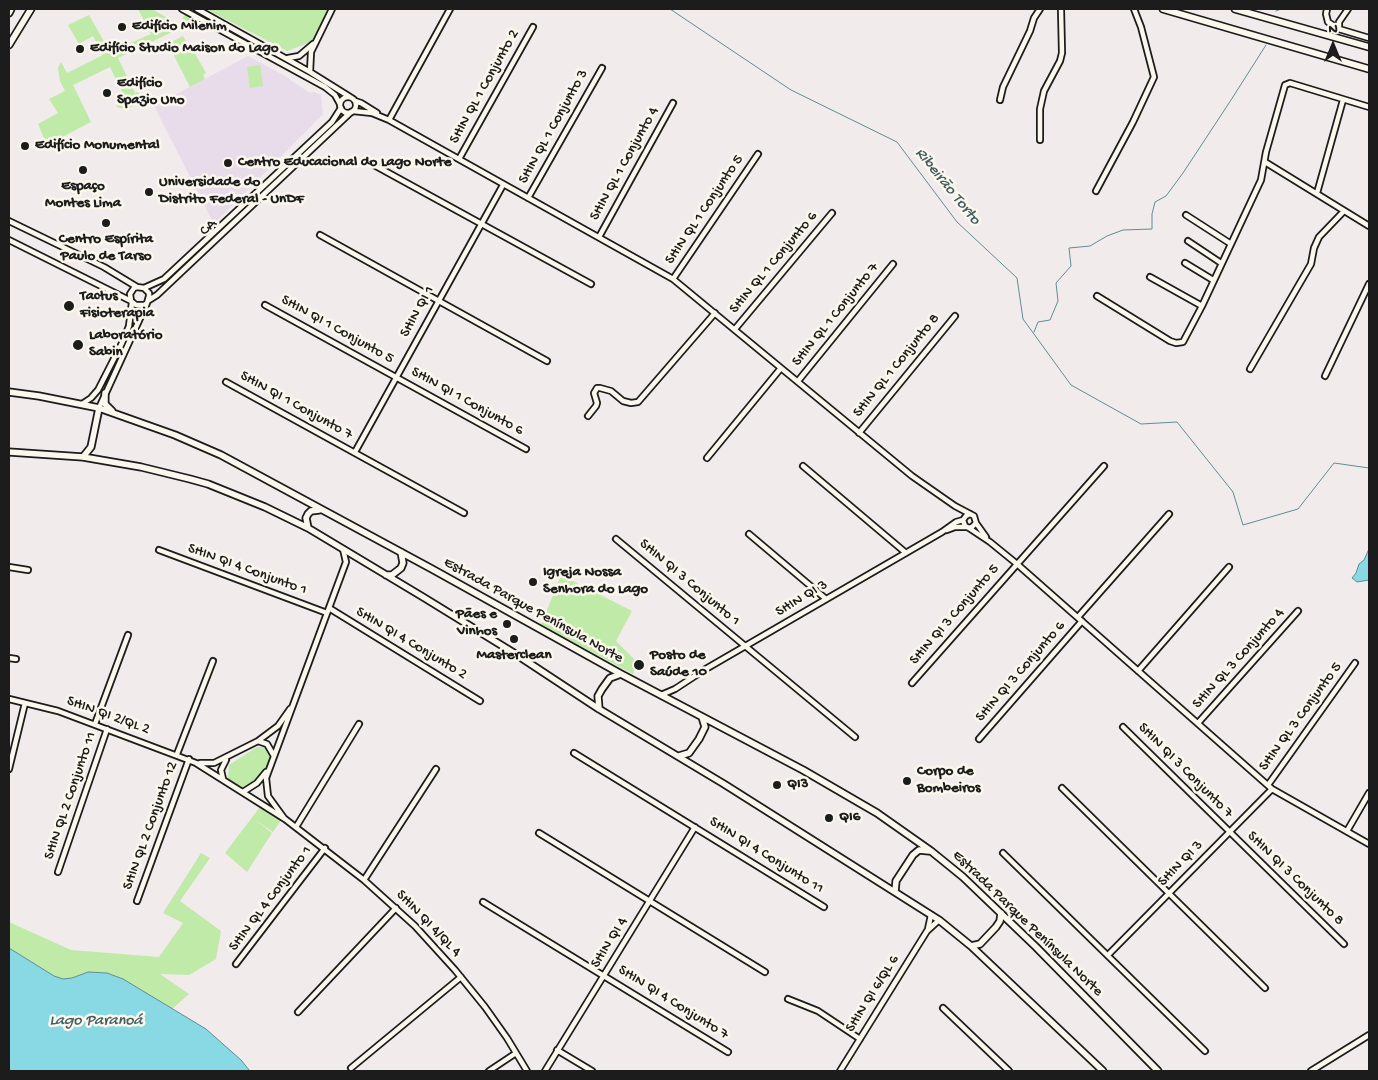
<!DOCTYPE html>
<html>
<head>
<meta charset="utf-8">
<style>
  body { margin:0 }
  #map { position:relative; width:1378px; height:1080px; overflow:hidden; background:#f2ebec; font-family:"Gochi Hand",sans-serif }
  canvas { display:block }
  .frame { position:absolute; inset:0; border:10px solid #1c1c1c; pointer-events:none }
  .north { position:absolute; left:1308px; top:20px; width:50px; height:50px; -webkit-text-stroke:4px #fbf7ec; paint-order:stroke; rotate:0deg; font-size:14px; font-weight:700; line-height:20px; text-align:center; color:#1c1c1c }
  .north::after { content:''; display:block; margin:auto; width:18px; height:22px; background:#1c1c1c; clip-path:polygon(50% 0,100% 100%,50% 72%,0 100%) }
</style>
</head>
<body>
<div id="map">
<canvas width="1378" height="1080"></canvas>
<div class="frame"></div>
<div class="north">N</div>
</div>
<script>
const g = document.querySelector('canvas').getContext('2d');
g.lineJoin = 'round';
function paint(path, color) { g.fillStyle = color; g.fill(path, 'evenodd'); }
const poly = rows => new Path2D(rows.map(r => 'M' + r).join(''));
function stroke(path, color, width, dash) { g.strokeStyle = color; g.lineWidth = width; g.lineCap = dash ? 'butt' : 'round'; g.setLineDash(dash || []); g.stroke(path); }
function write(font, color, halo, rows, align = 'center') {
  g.font = font + ' "Gochi Hand",sans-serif'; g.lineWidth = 5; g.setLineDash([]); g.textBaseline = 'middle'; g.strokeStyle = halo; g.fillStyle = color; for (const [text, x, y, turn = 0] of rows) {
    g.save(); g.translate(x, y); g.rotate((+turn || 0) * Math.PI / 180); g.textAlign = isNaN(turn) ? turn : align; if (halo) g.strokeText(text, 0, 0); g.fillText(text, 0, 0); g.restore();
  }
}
const built = poly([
  [248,56,289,78,289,79,310,93,314,92,321,95,323,114,214,224,154,106]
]);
const green = poly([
  [138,9,152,9,178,24,181,23,185,13,196,19,195,21,118,58,135,93,138,92,141,98,139,102,129,108,119,108,116,106,126,100,110,67,73,85,91,122,47,145,38,124,58,113,49,99,65,91,60,81,58,68,61,62,67,73,103,55,93,36,79,44,68,25,89,15,110,52,151,34],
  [206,9,329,9,316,40,287,51],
  [183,36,191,50,193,50,206,73,203,75,205,79,190,87,168,44],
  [260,65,263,86,250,88,247,67],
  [561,575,632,611,616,641,637,662,633,674,541,625],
  [257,747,265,747,270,750,269,759,265,770,260,777,252,785,243,788,228,779,229,765],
  [260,807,281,820,273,832,254,819,272,833,247,872,225,853],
  [201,853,210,858,180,901,221,931,216,959,189,975,160,974,189,994,172,1009,123,979,107,973,88,972,72,978,63,979,54,976,9,948,9,922,71,950,159,957,183,923,163,913]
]);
const water = poly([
  [1368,551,1369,551,1369,580,1357,582,1352,578,1356,573,1359,564,1364,560,1368,551],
  [9,948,54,976,63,979,72,978,88,972,107,973,123,979,206,1029,241,1060,250,1071,9,1071,9,948]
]);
const stream = poly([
  [670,9,791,90,897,142,957,222,1017,278,1023,319,1071,385,1141,424,1177,422,1233,492,1243,525,1298,509,1334,463,1369,468],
  [1276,11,1281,9],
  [1034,332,1038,322,1050,320,1058,301,1056,283,1071,266,1069,248,1090,246,1107,236,1123,230,1152,229,1152,214,1155,202,1166,196,1183,173,1231,100,1266,45]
]);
const minor = poly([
  [182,9,325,87,335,95,340,104],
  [197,9,310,72,350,97],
  [1327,9,1326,14,1328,22,1339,29],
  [1348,9,1339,22,1339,29,1369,38],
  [288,58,299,56,313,44],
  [310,72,311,52,332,9],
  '340 105a8 8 0 1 1 16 0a8 8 0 1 1-16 0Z',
  [1000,100,1003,87,1030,31,1034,18,1040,9],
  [355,101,361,103,377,113],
  [353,111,372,113,389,120,673,279,912,476,955,506,974,516,976,523,972,527,969,528,965,526,963,520,966,516,970,514],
  [389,120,450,9],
  [1040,140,1040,109,1044,91,1060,61,1062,53,1061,9],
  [459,159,533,27],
  [1265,162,1369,226],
  [374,165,591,284],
  [1096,191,1133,122,1154,77,1141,27,1134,9],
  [1317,193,1343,100],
  [528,198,602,68],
  [1186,215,1231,244],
  [9,221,104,267,137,287,144,288,149,293,149,296,147,303,144,305,136,305,131,301,130,294,134,288,137,287],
  [320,235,547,361],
  [599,237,673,103],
  [9,240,131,301],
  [1188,241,1221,263],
  [1185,263,1213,280],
  [1150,277,1202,306],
  [673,279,758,154],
  [144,288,164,279,332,122,341,108],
  [1097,296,1170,341,1176,343,1183,342,1202,306,1261,180,1266,152,1285,85,1290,83,1369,107],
  [149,300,157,295,351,112],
  [265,305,526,449],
  [735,329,832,213],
  [1250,369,1311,264,1314,248,1319,237,1344,211],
  [1325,376,1369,284],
  [798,381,893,264],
  [226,382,464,513],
  [82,404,91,398,98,390,122,343,129,326,132,302],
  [99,408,147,303],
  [588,416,596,406,597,403,594,393,597,388,600,388,611,391,623,401,631,403,638,402,715,313],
  [859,433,955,316],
  [355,452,503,185],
  [707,458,781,368],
  [803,466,906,553],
  [976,523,986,537],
  [969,528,990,542,1017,564,1272,789,1369,844],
  [947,530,955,527,967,527],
  [749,534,826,599],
  [616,539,855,737],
  [159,550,327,613],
  [9,567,28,570],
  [329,608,480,701],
  [1078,617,1169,514],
  [9,658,16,659],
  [1138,671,1229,567],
  [912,683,1104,466],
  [661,695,675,689,704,670,942,532,956,522,963,520],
  [9,699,58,711,196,763,285,819,364,880,415,926,455,970,485,1007,507,1038,527,1071],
  [1198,723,1298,611],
  [95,724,128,635],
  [1123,727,1344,944],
  [979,739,1082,621],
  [258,741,267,744,274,756],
  [574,753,824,907],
  [177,754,213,661],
  [200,763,214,763,258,741,278,726,290,709],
  [9,769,25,703],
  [223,779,221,770,226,760],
  [1268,785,1355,663],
  [1062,788,1265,988],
  [243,792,257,783,266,772],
  [284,818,268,796,266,778,346,562,343,549],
  [296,827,359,724],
  [1347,831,1369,793],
  [539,833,765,972],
  [1003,853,1205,1051],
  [58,872,107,729],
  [364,880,436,769],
  [137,901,189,759],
  [483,902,728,1052],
  [928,929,931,915],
  [1108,955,1272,789],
  [236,964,325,848],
  [788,999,818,1011,860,1039],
  [943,1008,1009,1071],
  [298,1012,396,908],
  [557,1050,592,1071],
  [351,1068,461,977],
  [489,1071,516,1053],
  [545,1071,695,827],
  [840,1071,927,931,939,920],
  [1311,1071,1369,1035]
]);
const major = poly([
  [1163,9,1369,69],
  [1235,9,1369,47],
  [9,13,11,9],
  [9,45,31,9],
  [9,392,39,396,99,408,175,435,221,455,432,569,621,674,803,770,877,813,931,851,963,877,1036,947,1158,1071],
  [105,393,105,404,112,411],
  [9,452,83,457,141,467,190,479,208,484,265,507,308,528,423,597,514,653,599,709,724,784,939,920,971,946,1103,1071],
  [83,457,91,447,99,408],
  [308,528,306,518,308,514,311,511,319,510],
  [386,575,392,575,401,568,403,563,401,552],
  [599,709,598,696,602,689,610,678,621,674],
  [679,756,689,753,699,739,705,727,702,717],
  [895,892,896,881,913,855,919,850,929,851],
  [971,946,980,944,996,927,1000,921,1001,913]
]);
const markers = [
  [122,27,5,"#1c1c1c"],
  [80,49,5,"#1c1c1c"],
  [107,93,5,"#1c1c1c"],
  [25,146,5,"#1c1c1c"],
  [228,163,5,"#1c1c1c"],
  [83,170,5,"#1c1c1c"],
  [149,192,5,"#1c1c1c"],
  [106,223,5,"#1c1c1c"],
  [69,306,6,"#1c1c1c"],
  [78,345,6,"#1c1c1c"],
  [533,582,5,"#1c1c1c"],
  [507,624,5,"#1c1c1c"],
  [514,639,5,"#1c1c1c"],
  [639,665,6,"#1c1c1c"],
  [907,781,5,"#1c1c1c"],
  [777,785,5,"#1c1c1c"],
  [829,818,5,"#1c1c1c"]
];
const poiNames = [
  ["Edifício Milenim",132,27],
  ["Edifício Studio Maison do Lago",90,49],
  ["Edifício",117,84],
  ["Spazio Uno",117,101],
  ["Edifício Monumental",35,146],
  ["Centro Educacional do Lago Norte",238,163],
  ["Universidade do",159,183],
  ["Distrito Federal - UnDF",159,200],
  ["Espaço",83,187,"center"],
  ["Montes Lima",83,204,"center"],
  ["Centro Espírita",106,240,"center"],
  ["Paulo de Tarso",106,257,"center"],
  ["Tactus",80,297],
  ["Fisioterapia",80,314],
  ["Laboratório",89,336],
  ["Sabin",89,353],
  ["Igreja Nossa",543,573],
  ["Senhora do Lago",543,590],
  ["Pães e",497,615,"right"],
  ["Vinhos",497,632,"right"],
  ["Masterclean",514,656,"center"],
  ["Posto de",650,656],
  ["Saúde 10",650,673],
  ["Corpo de",917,772],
  ["Bombeiros",917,789],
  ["QI3",787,785],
  ["QI6",839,818]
];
const streetNames = [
  ["SHIN QL 1 Conjunto 2",485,87,-61],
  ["SHIN QL 1 Conjunto 3",554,127,-61],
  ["SHIN QL 1 Conjunto 4",625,164,-61],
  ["SHIN QL 1 Conjunto 5",705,210,-56],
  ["CA",209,228,-43],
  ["SHIN QL 1 Conjunto 6",774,263,-50],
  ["SHIN QI 1",418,312,-61],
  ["SHIN QL 1 Conjunto 7",836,315,-51],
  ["SHIN QI 1 Conjunto 5",337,330,29],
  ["SHIN QL 1 Conjunto 8",897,366,-51],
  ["SHIN QI 1 Conjunto 6",467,402,29],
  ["SHIN QI 1 Conjunto 7",296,406,29],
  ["SHIN QI 4 Conjunto 1",247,570,20],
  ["SHIN QI 3 Conjunto 1",689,583,40],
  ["SHIN QI 3",802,599,-31],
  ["Estrada Parque Península Norte",533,611,29],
  ["SHIN QI 3 Conjunto 5",955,615,-49],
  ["SHIN QI 4 Conjunto 2",411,644,31],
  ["SHIN QL 3 Conjunto 4",1239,659,-48],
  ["SHIN QI 3 Conjunto 6",1021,672,-49],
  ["SHIN QI 2/QL 2",108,716,20],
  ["SHIN QL 3 Conjunto 5",1301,717,-54],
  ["SHIN QI 3 Conjunto 7",1185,771,45],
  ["SHIN QL 2 Conjunto 11",71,796,-71],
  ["SHIN QL 2 Conjunto 12",151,826,-70],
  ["SHIN QI 4 Conjunto 11",766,856,32],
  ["SHIN QI 3",1181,864,-46],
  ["SHIN QI 3 Conjunto 8",1295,879,44],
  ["SHIN QL 4 Conjunto 1",271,899,-53],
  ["SHIN QI 4/QL 4",428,924,46],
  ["Estrada Parque Península Norte",1027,924,44],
  ["SHIN QI 4",610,943,-58],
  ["SHIN QI 6/QL 6",873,994,-58],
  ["SHIN QI 4 Conjunto 7",673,1003,32]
];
const waterNames = [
  ["Ribeirão Torto",947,187,51],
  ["Lago Paranoá",96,1022]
];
paint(built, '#e8dceb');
paint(green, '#bfeaa7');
paint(water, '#89d9e4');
stroke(water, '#5d8d94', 1);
stroke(stream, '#5d8d94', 1);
stroke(minor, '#1c1c1c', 8);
stroke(major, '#1c1c1c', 9);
stroke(minor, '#fbf7ec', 4.5);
stroke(major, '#fbf7ec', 5.5);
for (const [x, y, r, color] of markers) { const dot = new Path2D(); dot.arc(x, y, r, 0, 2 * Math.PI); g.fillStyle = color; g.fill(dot); stroke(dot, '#fbf7ec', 2); }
write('bold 15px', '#1c1c1c', '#fbf7ec', poiNames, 'left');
write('15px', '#1c1c1c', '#fbf7ec', streetNames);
write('italic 16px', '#425e62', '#fbf7ec', waterNames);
</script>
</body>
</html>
